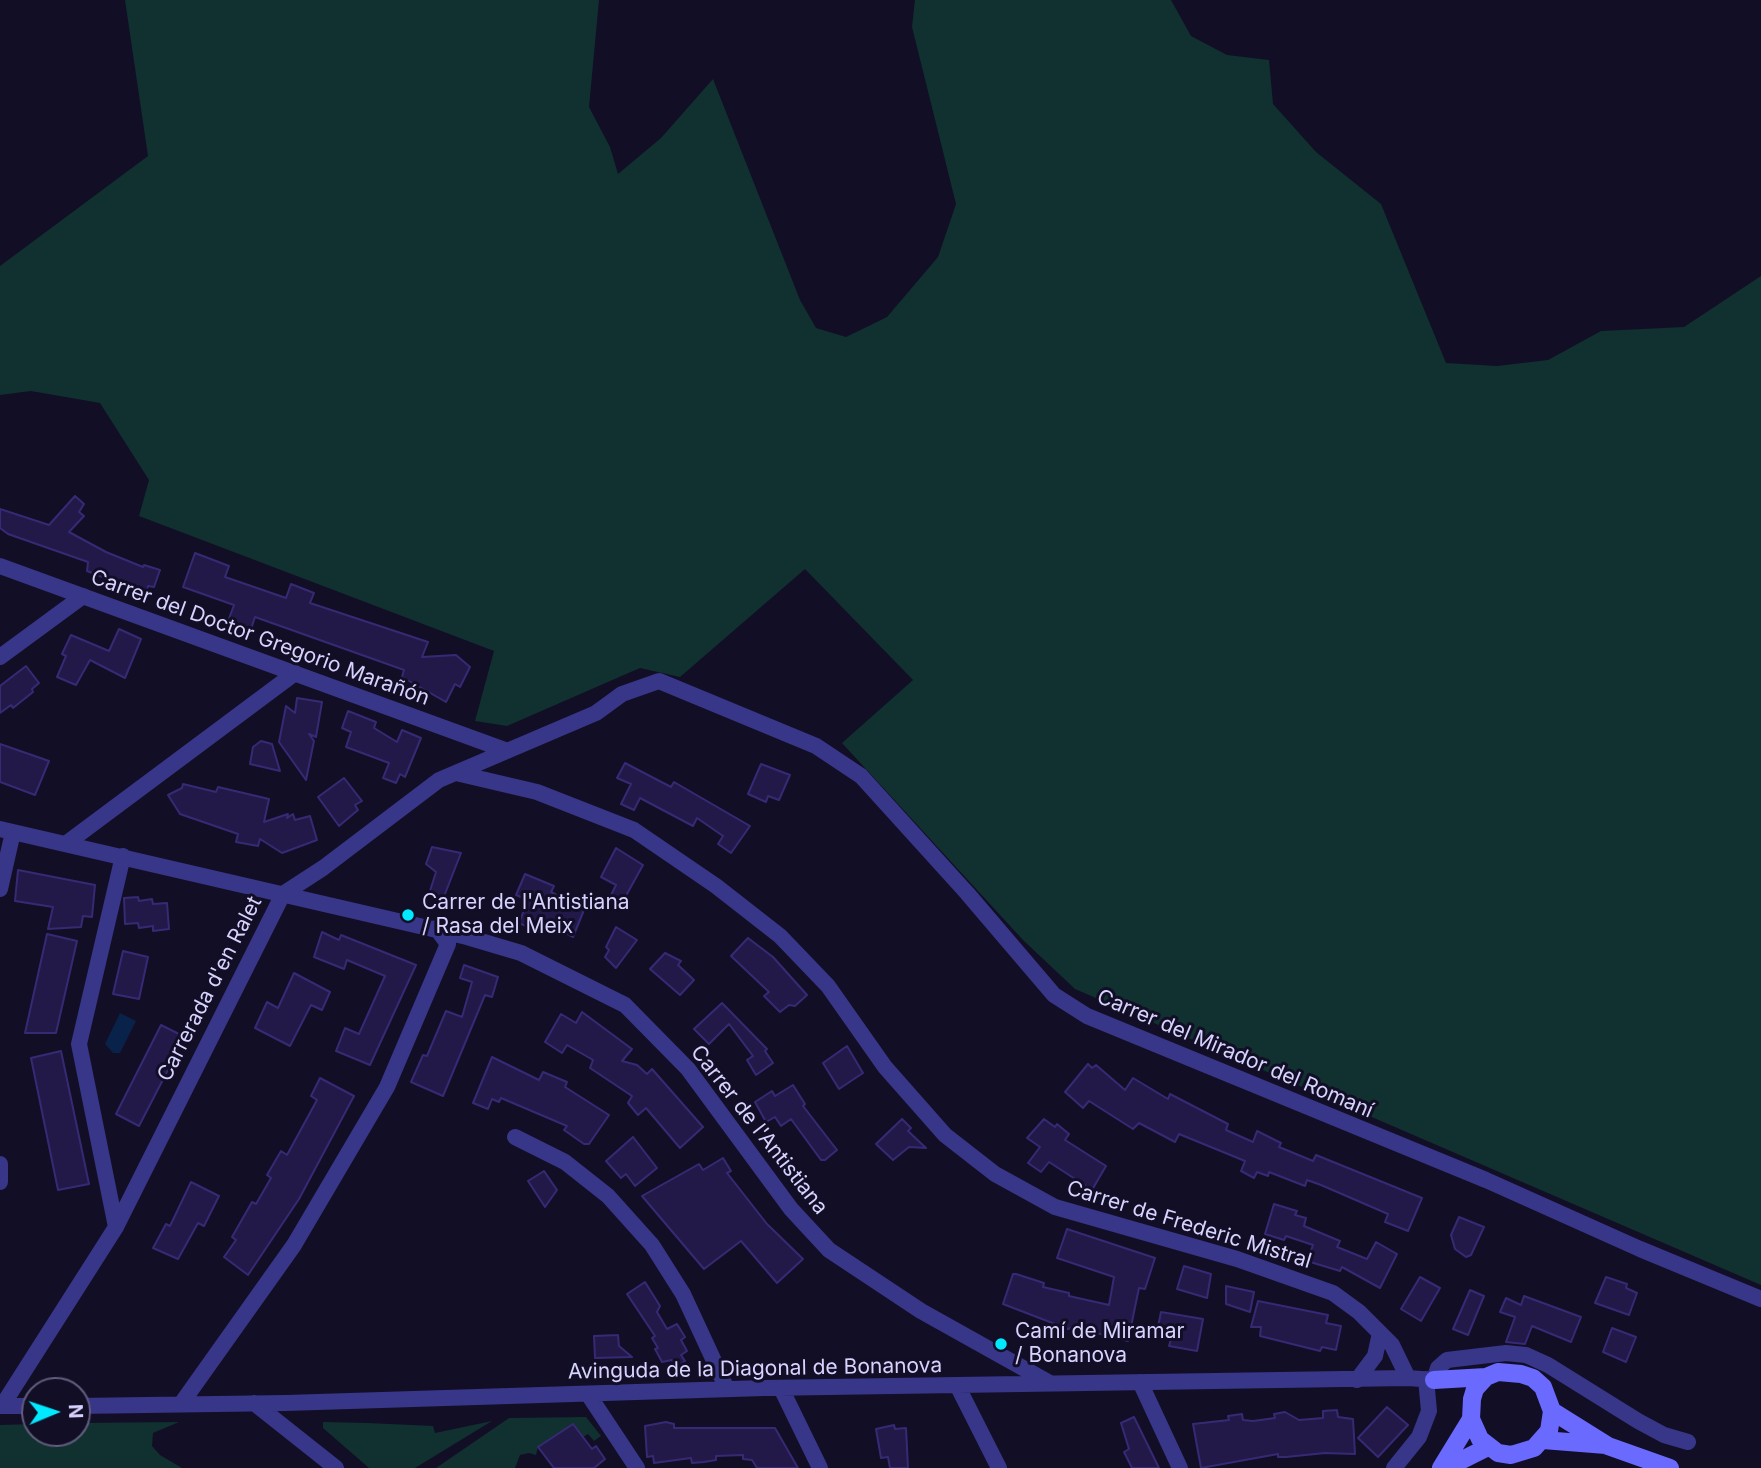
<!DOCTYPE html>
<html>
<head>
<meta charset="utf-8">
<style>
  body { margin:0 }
  #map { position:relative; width:1761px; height:1468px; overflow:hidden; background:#120e26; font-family:Inter,sans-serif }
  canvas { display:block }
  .north { position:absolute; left:21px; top:1377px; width:70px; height:70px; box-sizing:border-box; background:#120e26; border:2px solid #615d7d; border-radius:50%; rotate:88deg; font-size:19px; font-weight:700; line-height:28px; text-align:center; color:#d7d3ff }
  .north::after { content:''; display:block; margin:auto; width:24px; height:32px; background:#00e9fe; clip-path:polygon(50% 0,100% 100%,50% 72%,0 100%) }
</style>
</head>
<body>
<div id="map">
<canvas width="1761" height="1468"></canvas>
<div class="north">N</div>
</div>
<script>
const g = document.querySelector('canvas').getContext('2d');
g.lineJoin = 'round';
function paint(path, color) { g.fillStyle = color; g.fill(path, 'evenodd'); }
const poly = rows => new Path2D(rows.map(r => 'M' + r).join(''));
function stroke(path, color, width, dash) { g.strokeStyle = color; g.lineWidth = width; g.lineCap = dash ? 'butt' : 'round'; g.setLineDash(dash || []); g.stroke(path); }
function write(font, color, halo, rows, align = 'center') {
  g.font = font + ' Inter,sans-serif'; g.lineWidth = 6; g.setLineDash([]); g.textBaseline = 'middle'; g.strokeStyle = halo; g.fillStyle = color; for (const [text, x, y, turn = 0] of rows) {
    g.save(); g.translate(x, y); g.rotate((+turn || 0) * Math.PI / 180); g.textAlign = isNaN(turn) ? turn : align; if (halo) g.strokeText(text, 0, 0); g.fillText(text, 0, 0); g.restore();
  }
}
const green = poly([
  [125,0,599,0,589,107,610,147,618,174,661,138,713,79,800,300,816,328,846,337,887,317,938,257,956,204,912,27,915,0,1171,0,1191,36,1227,55,1269,60,1273,104,1316,152,1381,204,1446,363,1497,366,1548,360,1601,331,1684,327,1761,276,1761,1285,1075,989,1023,940,842,743,913,680,805,569,680,677,640,668,507,726,475,721,494,651,139,516,149,480,100,403,31,391,0,395,0,266,148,156],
  [586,1417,601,1436,594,1441,588,1434,583,1437,573,1424,538,1447,536,1455,529,1453,520,1455,515,1468,436,1468,509,1418],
  [492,1421,415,1468,369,1468,323,1428,323,1422,368,1423,433,1426,435,1433],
  [179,1422,153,1433,152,1446,160,1455,182,1468,0,1468,0,1425,35,1424,35,1433,77,1433,77,1423]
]);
const water = poly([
  [120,1013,136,1021,120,1053,113,1053,105,1044]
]);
const building = poly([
  [75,496,84,504,79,512,84,516,69,532,106,552,143,567,144,565,160,570,154,587,148,586,146,593,104,574,102,577,87,571,88,562,8,534,0,528,0,509,49,525,75,496],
  [195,553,229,566,225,577,286,598,291,584,314,593,310,603,428,642,422,657,456,655,470,667,460,687,455,684,446,702,402,677,404,670,331,644,255,617,250,632,227,624,234,605,183,587,195,553],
  [119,629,141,639,125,678,90,660,76,685,57,677,66,656,62,654,71,635,109,651,119,629],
  [26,666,39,683,32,689,33,692,13,708,11,705,0,713,0,686,26,666],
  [297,698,322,702,316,737,309,734,314,741,306,780,279,742,286,706,295,713,297,698],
  [348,711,376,722,374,728,397,742,402,730,421,738,405,777,400,774,396,783,383,778,389,763,346,747,351,732,342,728,348,711],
  [261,741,272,744,280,771,250,764,253,747,261,741],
  [0,744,49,761,35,795,0,782,0,744],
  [625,763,671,787,674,782,750,826,731,853,718,844,723,836,697,818,693,826,640,798,634,810,621,804,631,784,617,778,625,763],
  [761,764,790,775,779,800,768,796,766,802,748,794,761,764],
  [344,778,362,801,355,805,358,810,339,826,318,797,344,778],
  [183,784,216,792,218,787,269,799,264,822,288,814,287,818,293,814,295,820,310,816,317,840,282,853,260,839,258,846,236,842,238,834,180,814,168,795,182,788,183,784],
  [432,847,461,853,443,899,429,894,436,872,426,864,432,847],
  [616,848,643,865,622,903,611,895,616,885,601,877,616,848],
  [18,870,95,885,92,917,83,916,81,927,48,929,53,907,15,901,18,870],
  [525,874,554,886,551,892,584,910,573,937,540,919,535,930,519,923,528,900,516,895,525,874],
  [138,897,139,901,152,899,153,904,167,903,169,929,153,931,153,926,139,928,138,923,125,924,124,898,138,897],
  [616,927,637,940,616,968,605,957,609,950,606,947,616,927],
  [322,932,339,940,341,935,416,965,370,1065,336,1051,345,1028,359,1034,385,976,347,960,344,969,314,957,322,932],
  [47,934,77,941,56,1033,25,1033,47,934],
  [748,938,773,957,807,995,795,1006,789,1005,780,1012,764,996,769,992,731,956,748,938],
  [123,951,148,957,139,999,113,994,123,951],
  [665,953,681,961,678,965,694,980,680,995,650,969,665,953],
  [464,965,498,977,492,997,485,995,443,1096,411,1082,423,1055,427,1056,446,1011,462,1017,472,982,460,978,464,965],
  [294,973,330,992,322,1010,311,1005,290,1046,255,1028,267,1002,278,1008,294,973],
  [722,1003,767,1049,765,1051,773,1063,756,1075,747,1060,753,1056,729,1024,709,1044,694,1029,722,1003],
  [582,1012,632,1049,622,1061,637,1065,647,1074,652,1069,703,1127,680,1148,646,1108,638,1115,628,1103,632,1096,590,1068,593,1060,567,1045,562,1053,545,1042,561,1014,576,1023,582,1012],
  [161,1025,185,1037,139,1126,116,1114,161,1025],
  [847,1046,863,1073,839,1089,823,1063,847,1046],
  [61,1051,89,1184,58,1190,31,1058,61,1051],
  [492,1057,539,1080,543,1072,567,1082,565,1087,609,1115,589,1144,584,1144,564,1130,567,1126,501,1098,499,1102,492,1099,488,1109,473,1103,492,1057],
  [1088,1064,1092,1068,1096,1065,1125,1090,1133,1078,1168,1099,1170,1094,1228,1124,1226,1130,1253,1142,1257,1131,1281,1143,1279,1147,1313,1161,1316,1155,1422,1198,1408,1231,1385,1222,1388,1214,1321,1185,1307,1180,1305,1186,1269,1172,1268,1176,1257,1172,1254,1178,1241,1171,1245,1161,1179,1134,1175,1142,1139,1123,1133,1129,1089,1101,1083,1108,1065,1092,1088,1064],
  [320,1078,354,1096,299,1199,248,1275,224,1257,236,1240,232,1237,252,1202,256,1204,271,1178,267,1175,281,1151,287,1155,317,1100,311,1096,320,1078],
  [793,1085,805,1104,803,1106,837,1150,825,1160,821,1160,791,1119,781,1126,775,1117,766,1122,755,1102,772,1091,775,1096,793,1085],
  [902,1119,911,1128,908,1131,926,1148,909,1147,893,1160,876,1144,902,1119],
  [1044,1119,1055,1127,1057,1124,1069,1134,1065,1140,1106,1166,1092,1190,1049,1162,1041,1172,1028,1163,1040,1147,1027,1138,1044,1119],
  [633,1137,657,1168,635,1186,626,1174,621,1178,606,1161,633,1137],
  [723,1158,731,1171,727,1173,767,1224,803,1259,777,1283,741,1241,704,1269,642,1196,699,1164,703,1170,723,1158],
  [544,1171,557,1190,545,1207,528,1181,544,1171],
  [191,1182,219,1196,204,1226,198,1223,178,1259,153,1248,166,1224,170,1226,191,1182],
  [1274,1204,1297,1211,1295,1215,1306,1218,1304,1226,1340,1241,1337,1247,1367,1259,1376,1242,1397,1254,1380,1288,1342,1267,1340,1271,1307,1261,1313,1245,1286,1236,1284,1240,1265,1234,1274,1204],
  [1459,1217,1484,1227,1471,1255,1466,1257,1455,1249,1451,1235,1459,1217],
  [1067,1229,1155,1258,1145,1289,1139,1288,1128,1341,1073,1327,1068,1329,1003,1304,1013,1274,1016,1274,1044,1283,1043,1287,1069,1293,1069,1296,1109,1305,1114,1277,1057,1258,1067,1229],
  [1184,1266,1211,1274,1207,1298,1177,1289,1184,1266],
  [1420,1277,1440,1288,1421,1321,1401,1309,1420,1277],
  [1606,1277,1627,1284,1626,1288,1637,1293,1629,1315,1595,1303,1606,1277],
  [645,1282,660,1306,657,1312,667,1329,677,1324,685,1337,681,1340,687,1351,681,1355,685,1361,676,1367,672,1360,662,1362,655,1349,658,1348,652,1338,655,1336,627,1294,645,1282],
  [1226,1286,1254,1292,1250,1312,1226,1304,1226,1286],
  [1470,1290,1484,1296,1468,1335,1453,1329,1470,1290],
  [1524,1296,1581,1317,1571,1342,1532,1326,1525,1344,1506,1342,1515,1317,1500,1312,1506,1298,1521,1305,1524,1296],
  [1258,1301,1328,1315,1326,1323,1341,1326,1336,1350,1322,1347,1320,1351,1260,1336,1261,1327,1251,1327,1258,1301],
  [1161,1312,1203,1319,1197,1351,1169,1346,1171,1339,1156,1336,1161,1312],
  [1612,1328,1636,1337,1626,1362,1603,1352,1612,1328],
  [618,1335,619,1346,632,1357,595,1358,594,1336,618,1335],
  [1387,1407,1408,1425,1378,1457,1358,1438,1387,1407],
  [1337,1410,1338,1417,1353,1419,1355,1454,1325,1453,1286,1457,1278,1457,1278,1454,1201,1468,1193,1424,1229,1420,1228,1416,1242,1414,1243,1420,1253,1421,1275,1418,1274,1414,1285,1412,1299,1420,1323,1418,1323,1411,1337,1410],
  [1134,1417,1159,1468,1132,1468,1124,1452,1129,1449,1121,1423,1134,1417],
  [666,1422,674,1424,674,1428,775,1428,798,1468,757,1468,752,1460,743,1459,743,1455,716,1456,716,1460,704,1462,692,1463,691,1458,654,1463,653,1456,647,1457,645,1426,666,1422],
  [573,1424,592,1449,596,1446,605,1459,594,1468,554,1468,538,1447,573,1424],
  [894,1425,895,1429,906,1428,908,1468,890,1468,888,1457,881,1458,876,1429,894,1425]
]);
const street = poly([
  [0,566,505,750],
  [0,657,83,596],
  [456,773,537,792,634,830,716,886,780,936,828,986,885,1067,945,1135,995,1174,1055,1207,1237,1259,1333,1293,1359,1312,1392,1345,1408,1378],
  [0,829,467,937,521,953,625,1005,688,1069,791,1209,829,1250,921,1311,1048,1382],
  [67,843,295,673],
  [0,889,13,832],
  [515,1137,565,1162,608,1196,652,1245,683,1294,727,1389],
  [0,1164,0,1182],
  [116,1227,79,1044,123,856],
  [1357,1380,1375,1356,1380,1333],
  [1140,1382,1180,1468],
  [957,1385,999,1468],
  [781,1388,820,1468],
  [588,1394,637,1468],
  [254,1403,336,1468],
  [181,1404,294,1245,387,1087,448,944,436,928],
  [0,1406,35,1406],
  [2,1406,116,1227,283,894,323,868,439,780,596,713,622,694,659,681,816,746,861,776,967,893,1054,995,1087,1016,1486,1180,1640,1249,1761,1299],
  [77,1406,286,1403,764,1388,1408,1378,1434,1380,1438,1368,1447,1360,1506,1353,1526,1355,1548,1365,1638,1421,1664,1435,1688,1442],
  [1394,1468,1419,1437,1429,1411,1426,1379]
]);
const secondary = poly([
  [1434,1380,1486,1377,1498,1372,1521,1374,1533,1378,1543,1387,1552,1411,1549,1431,1534,1448,1511,1455,1498,1453,1480,1439,1471,1419,1472,1399,1475,1389,1486,1377],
  [1552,1411,1608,1446,1670,1468],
  [1543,1440,1606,1445],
  [1441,1468,1471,1419],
  [1446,1468,1488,1447]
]);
const markers = [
  [408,915,7,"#00e9fe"],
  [1001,1344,7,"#00e9fe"]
];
const streetNames = [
  ["Carrer del Doctor Gregorio Marañón",260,638,20],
  ["Carrerada d'en Ralet",210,989,-63],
  ["Carrer del Mirador del Romaní",1235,1054,23],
  ["Carrer de l'Antistiana",759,1130,52],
  ["Carrer de Frederic Mistral",1189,1225,17],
  ["Avinguda de la Diagonal de Bonanova",755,1369,-1]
];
const poiNames = [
  ["Carrer de l'Antistiana",422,903],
  ["/ Rasa del Meix",422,927],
  ["Camí de Miramar",1015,1332],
  ["/ Bonanova",1015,1356]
];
paint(green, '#10312f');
paint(water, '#09224a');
paint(building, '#221948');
stroke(building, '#372a75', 2);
stroke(street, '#383688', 16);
stroke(secondary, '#6b6aff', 18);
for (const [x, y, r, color] of markers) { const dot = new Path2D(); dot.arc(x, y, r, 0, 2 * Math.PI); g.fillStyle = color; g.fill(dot); stroke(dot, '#120e26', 2.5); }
write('21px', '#d7d3ff', '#120e26', streetNames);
write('21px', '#d7d3ff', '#120e26', poiNames, 'left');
</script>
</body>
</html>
